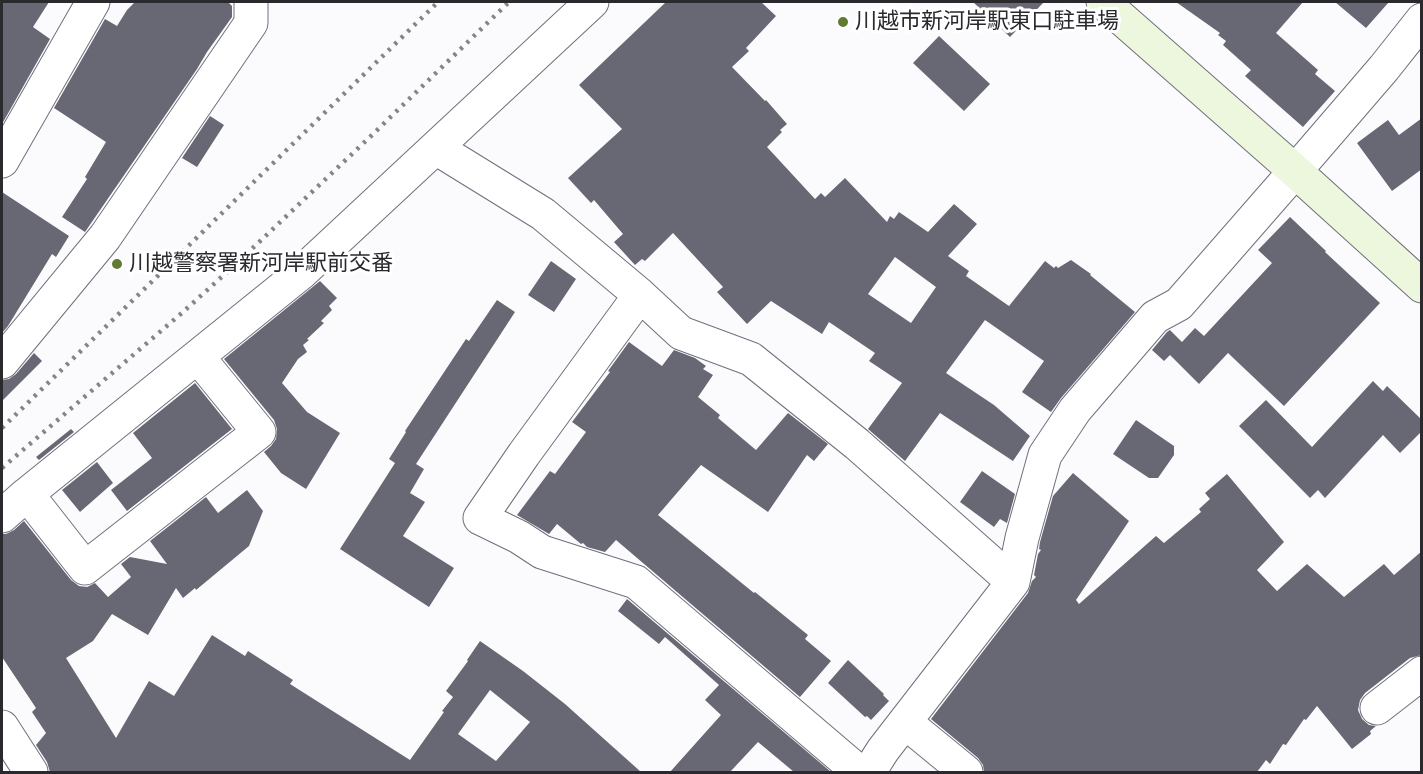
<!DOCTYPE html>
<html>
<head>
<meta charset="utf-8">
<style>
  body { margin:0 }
  #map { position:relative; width:1423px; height:774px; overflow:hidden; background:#fbfbfe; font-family:Karla,sans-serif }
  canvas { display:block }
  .frame { position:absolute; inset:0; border:3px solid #29292e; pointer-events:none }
</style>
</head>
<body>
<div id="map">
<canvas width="1423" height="774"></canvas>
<div class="frame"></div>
</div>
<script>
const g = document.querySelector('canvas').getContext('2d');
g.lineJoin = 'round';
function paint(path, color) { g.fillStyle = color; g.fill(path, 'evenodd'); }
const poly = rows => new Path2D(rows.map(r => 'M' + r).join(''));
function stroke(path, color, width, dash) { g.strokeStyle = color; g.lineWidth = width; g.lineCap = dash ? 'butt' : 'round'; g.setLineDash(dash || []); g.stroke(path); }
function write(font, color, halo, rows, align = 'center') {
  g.font = font + ' Karla,"Noto Sans JP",sans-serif'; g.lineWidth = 6; g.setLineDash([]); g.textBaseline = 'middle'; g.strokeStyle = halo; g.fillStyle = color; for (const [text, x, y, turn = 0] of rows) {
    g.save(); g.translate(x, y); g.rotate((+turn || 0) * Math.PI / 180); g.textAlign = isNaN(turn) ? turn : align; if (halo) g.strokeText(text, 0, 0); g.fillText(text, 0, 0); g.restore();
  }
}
const building = poly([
  [2,2,49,2,33,27,50,39,2,124],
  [135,2,228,2,232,6,232,17,207,52,197,69,85,232,62,217,87,179,85,177,106,142,54,108,105,19,117,26,127,10],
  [666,2,761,2,776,16,746,48,749,51,732,67,765,101,766,100,787,124,780,130,782,132,767,147,815,199,821,193,825,197,845,178,887,222,890,216,894,219,899,212,928,232,954,204,977,224,948,256,969,271,966,276,1009,306,1045,261,1054,268,1056,266,1058,268,1071,260,1091,274,1090,275,1135,312,1061,398,1051,412,1022,392,1044,361,985,320,946,373,994,405,1030,436,1013,461,940,413,905,461,868,429,902,383,869,361,875,353,829,322,822,334,771,301,747,324,717,292,723,287,673,233,645,261,642,259,635,265,614,242,623,234,594,200,591,203,568,178,622,129,579,85],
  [895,257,936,287,911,323,868,294],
  [973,2,1044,2,1010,37],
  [1176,2,1303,2,1276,33,1318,70,1315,74,1335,91,1303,127,1245,76,1251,70,1223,45,1226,41,1218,35,1220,33],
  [1335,2,1389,2,1366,28],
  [939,36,990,84,964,111,913,63],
  [210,116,224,125,197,167,182,158],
  [1422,118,1422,169,1392,191,1357,143,1388,120,1399,135],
  [2,192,69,236,56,257,52,254,8,326,2,333],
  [1290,217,1326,251,1325,252,1380,303,1284,406,1228,353,1199,384,1170,355,1164,361,1152,350,1167,332,1170,330,1182,342,1195,328,1204,336,1272,263,1258,250],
  [551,261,576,279,554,312,528,295],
  [320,281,337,298,329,306,332,310,321,321,324,323,307,339,309,340,303,345,307,352,298,359,282,383,307,412,340,433,306,489,281,473,264,452,271,446,276,439,277,429,274,420,224,359],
  [497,300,515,312,416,464,424,469,410,493,425,502,403,536,454,568,429,607,340,549,395,463,389,459,406,432,405,431,466,339,469,341],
  [629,342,662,366,674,350,695,358,706,366,703,369,713,375,698,397,720,415,718,418,756,450,788,413,828,444,814,461,807,455,768,512,701,465,658,515,754,593,755,592,808,635,805,639,831,661,800,697,616,540,605,552,587,547,583,543,581,544,557,524,549,534,517,515,550,471,555,474,586,432,572,422,610,372,608,371],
  [34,353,42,361,2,401,2,380,9,379,16,374],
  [1373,381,1383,391,1387,386,1422,420,1422,431,1400,453,1383,435,1325,498,1318,490,1310,498,1239,426,1266,400,1312,447],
  [195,383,232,429,127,511,111,490,152,458,133,433],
  [1136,420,1174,446,1174,455,1158,478,1149,478,1113,454],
  [71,429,74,432,39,460,36,457],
  [97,462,113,483,80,512,62,490],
  [982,471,1015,494,1007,523,1000,519,994,527,960,502],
  [1073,473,1129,521,1076,600,1079,604,1156,536,1164,543,1201,512,1199,509,1210,499,1205,493,1227,474,1284,542,1257,570,1277,591,1307,564,1344,597,1384,564,1394,575,1422,551,1422,655,1410,658,1365,693,1360,700,1358,710,1362,719,1369,725,1376,726,1370,731,1371,734,1352,749,1317,706,1306,720,1304,719,1286,745,1283,744,1270,764,1266,760,1257,772,984,772,983,765,978,758,931,719,1028,593,1032,581,1036,577,1034,575,1038,554,1041,550,1039,549,1040,542,1053,496],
  [247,490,263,511,249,546,196,590,195,588,183,598,176,588,148,635,112,614,93,641,66,658,116,738,149,681,174,696,212,635,245,656,248,651,293,680,290,684,410,760,444,712,442,711,453,697,446,691,468,661,467,660,480,641,523,671,565,704,641,772,50,772,47,762,36,745,46,733,32,712,36,708,2,657,2,534,6,534,14,530,24,521,71,580,79,586,87,587,95,583,108,597,131,577,121,564,130,557,167,564,150,541,206,497,218,513],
  [490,690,530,722,496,761,458,734],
  [627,599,831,772,794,772,758,742,730,772,670,772,721,715,705,700,719,685,665,637,659,644,618,611],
  [848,660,884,694,883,695,889,701,871,720,867,716,865,717,828,683]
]);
const street = poly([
  [436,148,543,214,640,295,681,333,751,359,857,444,1013,582],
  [2,161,93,2],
  [640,295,524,454,480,518,519,537,542,552,636,582,859,772],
  [2,362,105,237,251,23,251,2],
  [27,494,85,568,259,432,198,357],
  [2,516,27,494,301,273,592,2],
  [1377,708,1422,673],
  [905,722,966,772],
  [2,727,31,772],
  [869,772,883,750,1013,582,1022,538,1045,455,1075,410,1155,317,1179,304,1310,154,1384,68,1422,20]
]);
const secondary = poly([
  [1103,2,1295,171,1422,286]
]);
const rail = poly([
  [2,428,438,2],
  [2,468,183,312,237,263,371,136,509,2]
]);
const markers = [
  [843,22,6,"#617c30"],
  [117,264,6,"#617c30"]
];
const poiNames = [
  ["川越市新河岸駅東口駐車場",855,22],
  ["川越警察署新河岸駅前交番",129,264]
];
paint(building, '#686875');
stroke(street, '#70707d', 35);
stroke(secondary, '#70707d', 35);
stroke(street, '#fff', 33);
stroke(secondary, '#edf7dd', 33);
stroke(rail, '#848489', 4.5, [3, 6]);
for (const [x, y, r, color] of markers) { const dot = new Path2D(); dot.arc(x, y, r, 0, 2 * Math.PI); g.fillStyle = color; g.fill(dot); stroke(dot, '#fff', 2); }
write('22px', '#29292e', '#fff', poiNames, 'left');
</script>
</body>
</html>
